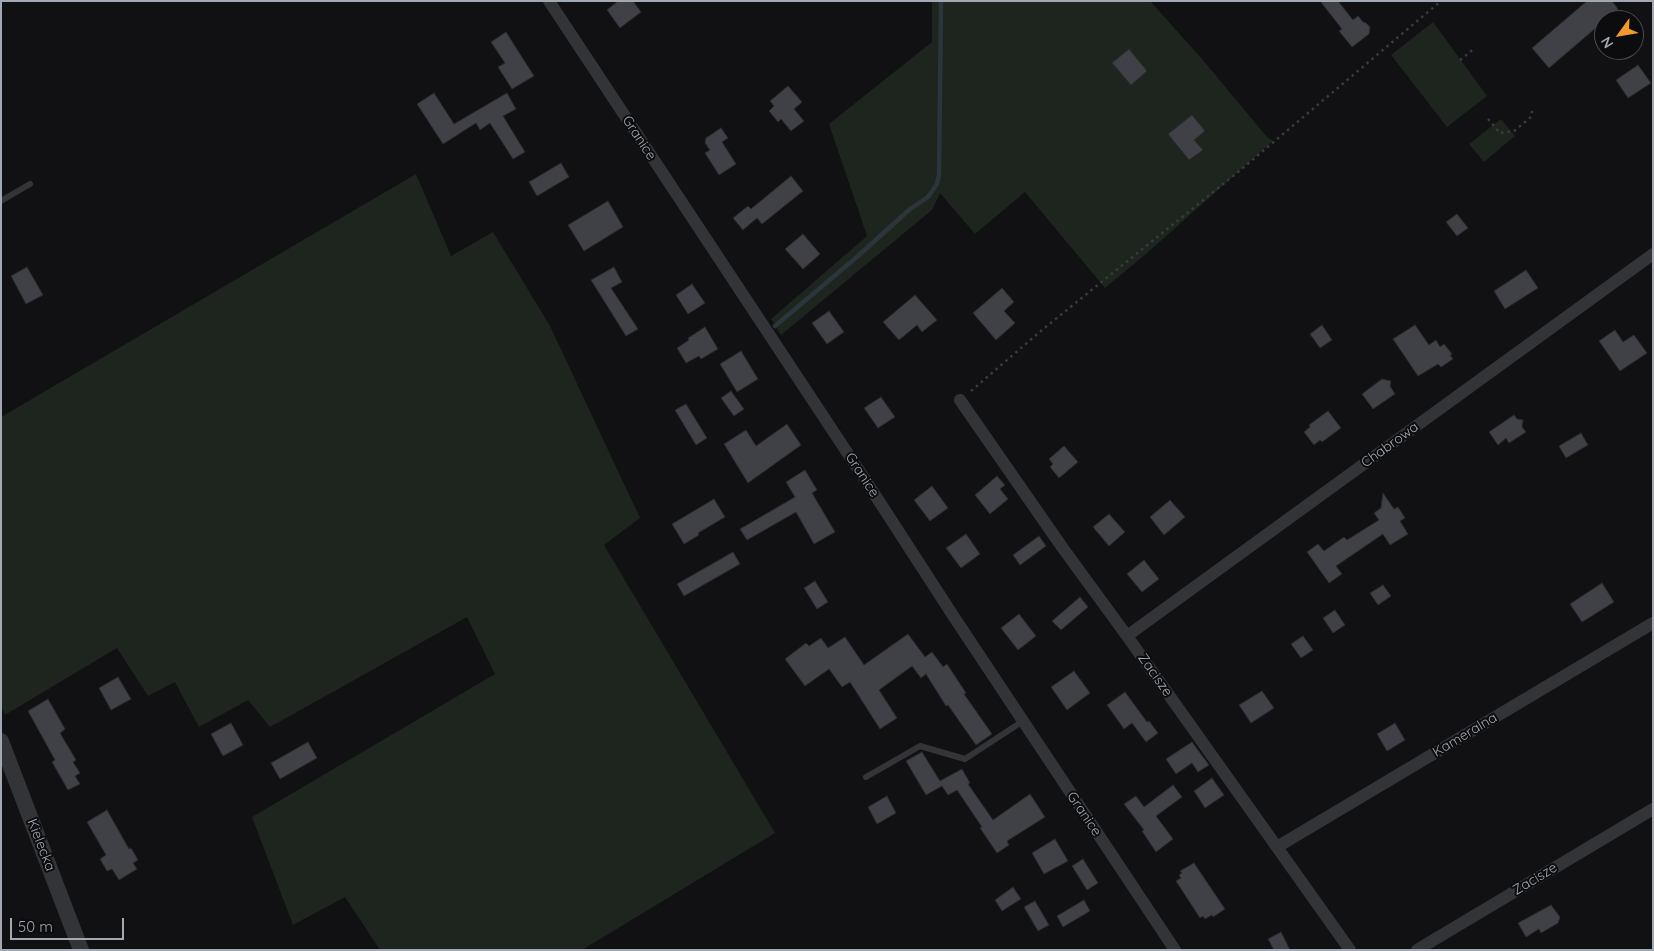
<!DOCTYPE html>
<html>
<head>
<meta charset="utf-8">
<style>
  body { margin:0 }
  #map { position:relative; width:1654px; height:951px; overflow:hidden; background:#111113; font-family:Quicksand,sans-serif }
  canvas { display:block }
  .frame { position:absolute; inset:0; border:2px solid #a2a9b3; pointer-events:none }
  .north { position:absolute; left:1594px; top:10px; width:50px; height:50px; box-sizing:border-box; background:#0c0c0e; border:1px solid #484b50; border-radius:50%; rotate:238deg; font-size:14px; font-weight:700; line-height:20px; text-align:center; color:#a2a9b3 }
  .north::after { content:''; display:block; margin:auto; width:18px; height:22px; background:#f0992c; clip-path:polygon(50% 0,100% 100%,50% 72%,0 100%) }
  .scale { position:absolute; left:10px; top:918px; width:114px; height:22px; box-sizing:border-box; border:2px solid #a2a9b3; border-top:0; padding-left:6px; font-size:15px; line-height:18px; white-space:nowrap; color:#a2a9b3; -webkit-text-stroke:4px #0c0c0e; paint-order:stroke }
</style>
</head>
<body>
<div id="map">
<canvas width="1654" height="951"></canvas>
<div class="frame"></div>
<div class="north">N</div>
<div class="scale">50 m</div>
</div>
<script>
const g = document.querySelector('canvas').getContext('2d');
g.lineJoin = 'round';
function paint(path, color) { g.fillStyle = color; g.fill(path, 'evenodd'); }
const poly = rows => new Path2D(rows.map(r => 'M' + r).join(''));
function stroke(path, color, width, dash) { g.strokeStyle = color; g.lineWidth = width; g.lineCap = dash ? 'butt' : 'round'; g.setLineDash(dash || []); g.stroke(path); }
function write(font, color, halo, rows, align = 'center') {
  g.font = font + ' Quicksand,sans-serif'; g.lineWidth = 4; g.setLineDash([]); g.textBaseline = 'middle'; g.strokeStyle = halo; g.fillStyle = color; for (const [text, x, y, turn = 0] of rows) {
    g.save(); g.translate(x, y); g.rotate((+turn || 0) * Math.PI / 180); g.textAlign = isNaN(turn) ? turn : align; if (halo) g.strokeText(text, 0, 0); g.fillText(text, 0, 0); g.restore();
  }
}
const green = poly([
  [932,1,1150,1,1203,60,1267,137,1273,141,1146,254,1105,288,1025,192,975,234,940,193,932,210,781,335,771,319,867,236,829,124,932,42],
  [1433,22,1487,96,1447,127,1391,55],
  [1501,119,1515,136,1484,162,1469,144],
  [416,174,451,256,493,232,550,326,640,518,604,545,775,833,582,950,380,950,345,897,293,925,252,817,495,674,467,617,270,727,248,700,199,727,175,682,148,696,117,648,5,715,1,706,1,417]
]);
const stream = poly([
  [775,326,858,256,910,209,928,197,937,184,939,175,941,1]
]);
const building = poly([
  [618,1,633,1,641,12,620,28,607,10,618,1],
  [1320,1,1338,1,1353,20,1358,16,1363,22,1366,23,1370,27,1369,34,1352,47,1339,31,1342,29,1320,1],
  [1587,1,1612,1,1618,9,1549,68,1532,48,1587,1],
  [506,32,534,76,512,89,498,67,505,63,491,42,506,32],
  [1129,49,1147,71,1131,85,1112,63,1129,49],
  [1638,65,1651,83,1628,98,1616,80,1638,65],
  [788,86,802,102,794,109,804,121,791,131,781,119,778,122,769,111,774,106,770,101,788,86],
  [434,93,454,124,507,93,516,109,503,116,525,152,513,159,490,123,480,130,476,123,443,144,417,104,434,93],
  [1192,115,1205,131,1194,140,1203,150,1189,160,1168,134,1192,115],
  [721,128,728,138,722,142,736,164,719,175,705,153,710,150,705,143,706,138,721,128],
  [561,163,569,177,537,196,529,182,561,163],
  [791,176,803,191,762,224,757,218,743,230,733,218,748,206,751,209,791,176],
  [608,201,623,227,584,251,568,225,608,201],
  [1457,214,1468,228,1457,236,1446,222,1457,214],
  [803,234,820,254,803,269,785,249,803,234],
  [27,267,43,295,26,304,11,276,27,267],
  [614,267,622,282,611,288,638,329,626,336,591,280,614,267],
  [1526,270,1538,288,1505,309,1494,291,1526,270],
  [692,284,705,303,688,314,676,295,692,284],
  [1002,288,1014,302,1004,311,1015,323,996,340,973,313,1002,288],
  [915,295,937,320,922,332,917,325,899,340,883,322,915,295],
  [829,311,844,332,827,344,812,323,829,311],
  [1322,325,1332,340,1320,348,1310,334,1322,325],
  [1415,325,1429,345,1436,340,1440,347,1444,344,1452,354,1450,355,1453,359,1441,367,1438,364,1418,376,1393,339,1415,325],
  [705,327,718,349,701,359,699,356,686,363,677,348,689,340,688,338,705,327],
  [1615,330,1623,342,1634,335,1647,353,1620,371,1599,341,1615,330],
  [741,351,758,379,737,392,720,364,741,351],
  [1382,379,1391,381,1390,386,1395,394,1373,409,1362,394,1382,379],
  [731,391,744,409,734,416,721,398,731,391],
  [881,397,895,417,878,428,864,408,881,397],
  [686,404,707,438,696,445,675,410,686,404],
  [1328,411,1341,428,1322,442,1320,440,1314,445,1304,432,1310,427,1309,425,1328,411],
  [1514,415,1517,419,1523,420,1522,427,1526,432,1509,443,1506,438,1498,445,1489,432,1514,415],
  [787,424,801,445,748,483,724,444,746,430,756,446,787,424],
  [1581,433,1588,445,1566,458,1559,446,1581,433],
  [1064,446,1078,462,1059,478,1050,467,1053,464,1049,459,1064,446],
  [805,470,817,490,812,493,835,532,814,544,796,512,747,540,740,529,795,497,786,482,805,470],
  [997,476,1005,485,1000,489,1008,499,990,514,975,495,997,476],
  [932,486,948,508,930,521,914,500,932,486],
  [1383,493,1394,509,1398,507,1405,518,1400,521,1408,534,1390,545,1383,534,1336,566,1342,574,1329,583,1307,552,1318,544,1324,551,1344,537,1347,540,1379,520,1374,513,1381,508,1383,493],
  [714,499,725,517,698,533,699,535,684,544,672,524,714,499],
  [1170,500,1185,517,1164,535,1150,517,1170,500],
  [1109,514,1125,532,1109,546,1093,527,1109,514],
  [966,534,980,554,961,568,946,548,966,534],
  [1039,536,1046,546,1020,565,1013,555,1039,536],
  [733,552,740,564,684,596,677,584,733,552],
  [1144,560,1159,579,1142,592,1127,574,1144,560],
  [815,581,828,602,817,609,804,588,815,581],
  [1602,583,1614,602,1582,622,1570,604,1602,583],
  [1383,585,1391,596,1378,605,1370,593,1383,585],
  [1080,597,1088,607,1061,630,1052,621,1080,597],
  [1335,610,1345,625,1333,633,1323,618,1335,610],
  [1019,614,1036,636,1018,650,1001,628,1019,614],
  [908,634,925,657,932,652,943,667,947,664,966,693,964,694,992,734,976,745,948,705,946,706,926,674,921,678,912,666,879,690,897,718,880,729,850,682,842,687,829,669,805,686,785,659,806,643,809,646,821,638,828,648,845,637,864,665,908,634],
  [1303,636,1313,650,1301,658,1291,644,1303,636],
  [1074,671,1090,693,1067,710,1051,687,1074,671],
  [118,677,131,699,111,710,99,688,118,677],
  [1262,691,1274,708,1251,723,1239,705,1262,691],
  [1125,692,1147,722,1149,721,1158,733,1146,742,1132,723,1124,729,1107,705,1125,692],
  [48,699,65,729,60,733,76,760,73,762,80,773,75,776,80,784,68,790,52,762,55,760,28,711,48,699],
  [231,723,243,745,223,756,211,734,231,723],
  [1395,723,1405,740,1387,751,1377,734,1395,723],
  [308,742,317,758,280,779,271,763,308,742],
  [1192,742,1209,765,1198,772,1192,763,1176,774,1166,759,1192,742],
  [922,752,940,781,962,769,970,783,968,784,993,820,1030,794,1045,817,1007,841,1009,845,997,853,980,828,982,827,957,790,948,795,942,786,926,795,906,761,922,752],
  [1212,778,1224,795,1205,808,1194,791,1212,778],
  [1173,785,1182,797,1156,816,1173,839,1156,852,1142,831,1144,830,1124,804,1136,796,1144,807,1173,785],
  [887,796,896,813,877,824,868,807,887,796],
  [107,810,129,849,131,848,138,860,133,863,137,869,119,880,112,869,107,871,100,859,106,855,87,822,107,810],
  [1055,839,1068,861,1044,874,1032,853,1055,839],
  [1083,859,1098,883,1087,890,1072,866,1083,859],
  [1194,863,1225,909,1213,917,1212,915,1205,919,1203,916,1200,918,1176,881,1181,878,1179,875,1182,873,1180,871,1194,863],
  [1013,887,1021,899,1002,911,995,900,1013,887],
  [1084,900,1090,911,1063,927,1057,916,1084,900],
  [1035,901,1049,925,1038,931,1024,907,1035,901],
  [1551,905,1560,917,1558,923,1541,933,1539,929,1526,937,1518,923,1551,905],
  [1281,932,1290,950,1274,950,1268,939,1281,932]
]);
const path = poly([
  [1460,60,1475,48],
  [1488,119,1500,133,1514,131,1531,117,1532,111],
  [971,391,1042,330,1238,172,1441,1]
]);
const service = poly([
  [1,201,30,184],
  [866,777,920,746,965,759,1023,721]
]);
const minor = poly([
  [549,1,864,478,954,617,1175,950],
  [960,400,1062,547,1127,636,1350,950],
  [1127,636,1653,254],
  [1277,847,1653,623],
  [1417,950,1653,809]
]);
const tertiary = poly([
  [1,741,81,950]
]);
const streetNames = [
  ["Granice",639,138,57],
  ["Chabrowa",1390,445,-36],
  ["Granice",862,475,57],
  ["Zacisze",1155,675,55],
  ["Kameralna",1465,735,-31],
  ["Granice",1084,814,56],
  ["Kielecka",41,845,69],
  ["Zacisze",1535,879,-31]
];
paint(green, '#1d251e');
stroke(stream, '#2b353b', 4.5);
paint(building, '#404146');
stroke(building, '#2b2b2f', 1);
stroke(path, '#383b3f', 2.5, [2.5, 4]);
stroke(service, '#323438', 6);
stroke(minor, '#323438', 12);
stroke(tertiary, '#323438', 16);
write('14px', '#a2a9b3', '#0c0c0e', streetNames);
</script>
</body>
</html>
